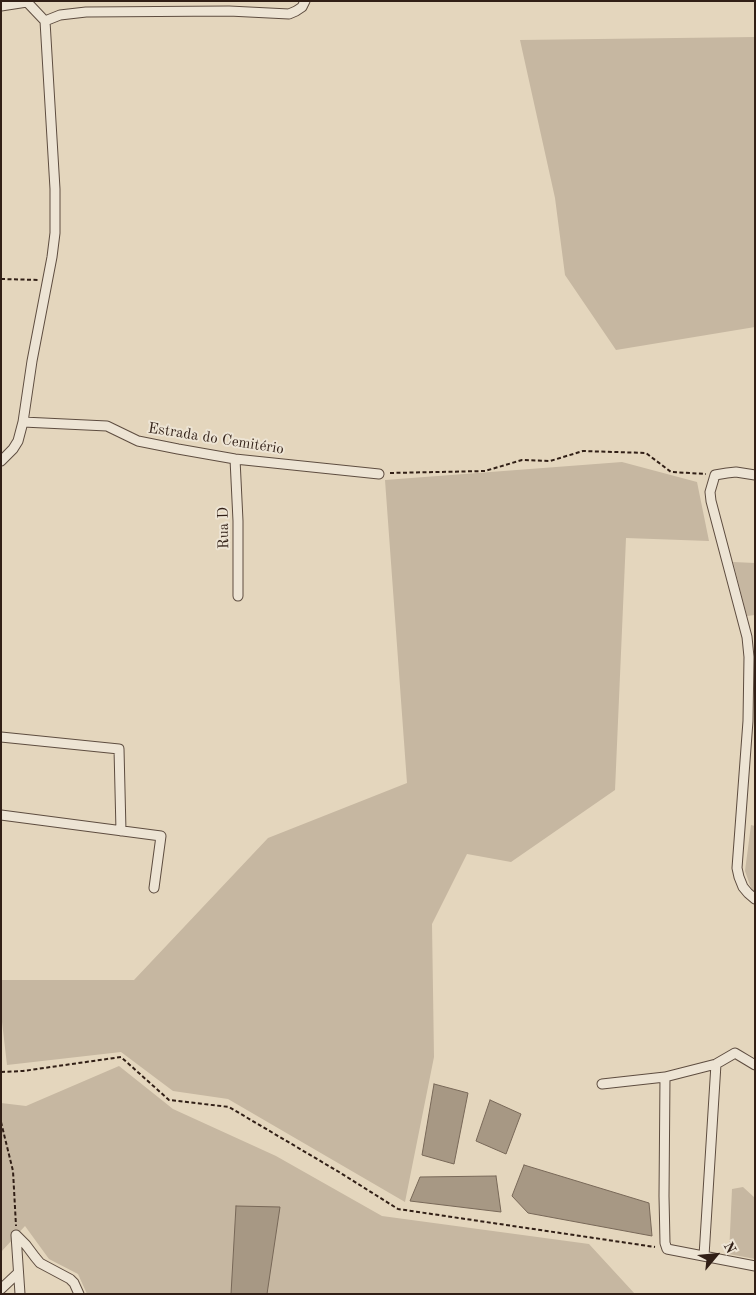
<!DOCTYPE html>
<html>
<head>
<meta charset="utf-8">
<style>
  body { margin:0 }
  #map { position:relative; width:756px; height:1295px; overflow:hidden; background:#e4d6bd; font-family:"Old Standard TT",serif }
  canvas { display:block }
  .frame { position:absolute; inset:0; border:2px solid #311f16; pointer-events:none }
  .north { position:absolute; left:691px; top:1230px; width:50px; height:50px; -webkit-text-stroke:4px #ede4d4; paint-order:stroke; rotate:62deg; font-size:14px; font-weight:700; line-height:20px; text-align:center; color:#311f16 }
  .north::after { content:''; display:block; margin:auto; width:18px; height:22px; background:#311f16; clip-path:polygon(50% 0,100% 100%,50% 72%,0 100%) }
</style>
</head>
<body>
<div id="map">
<canvas width="756" height="1295"></canvas>
<div class="frame"></div>
<div class="north">N</div>
</div>
<script>
const g = document.querySelector('canvas').getContext('2d');
g.lineJoin = 'round';
function paint(path, color) { g.fillStyle = color; g.fill(path, 'evenodd'); }
const poly = rows => new Path2D(rows.map(r => 'M' + r).join(''));
function stroke(path, color, width, dash) { g.strokeStyle = color; g.lineWidth = width; g.lineCap = dash ? 'butt' : 'round'; g.setLineDash(dash || []); g.stroke(path); }
function write(font, color, halo, rows, align = 'center') {
  g.font = font + ' "Old Standard TT",serif'; g.lineWidth = 4; g.setLineDash([]); g.textBaseline = 'middle'; g.strokeStyle = halo; g.fillStyle = color; for (const [text, x, y, turn = 0] of rows) {
    g.save(); g.translate(x, y); g.rotate((+turn || 0) * Math.PI / 180); g.textAlign = isNaN(turn) ? turn : align; if (halo) g.strokeText(text, 0, 0); g.fillText(text, 0, 0); g.restore();
  }
}
const green = poly([
  [755,37,755,327,616,350,565,275,555,198,520,40],
  [622,462,697,482,709,541,626,538,615,790,511,862,467,854,432,924,434,1057,405,1202,228,1099,173,1091,121,1052,7,1065,1,1013,1,980,134,980,268,838,407,783,385,480],
  [733,562,755,563,755,615,747,616],
  [751,825,755,826,755,892,752,891,745,871],
  [119,1066,173,1109,276,1156,382,1216,589,1244,635,1294,87,1294,78,1274,49,1259,25,1226,1,1252,1,1103,26,1106],
  [743,1187,755,1198,755,1259,729,1254,732,1189]
]);
const water = poly([
  [434,1084,468,1093,454,1164,422,1155,434,1084],
  [490,1100,521,1114,506,1154,476,1141,490,1100],
  [524,1165,649,1203,652,1236,528,1213,512,1196,524,1165],
  [496,1176,501,1212,410,1201,420,1177,496,1176],
  [236,1206,280,1207,267,1294,231,1294,236,1206]
]);
const path = poly([
  [1,279,39,280],
  [390,473,485,471,522,460,550,461,583,451,646,453,671,472,706,474],
  [1,1072,23,1071,121,1057,169,1100,229,1107,339,1172,398,1209,655,1247],
  [1,1122,13,1171,16,1226]
]);
const street = poly([
  [1,6,27,2],
  [45,21,60,15,86,12,229,11,289,14,296,11,302,7,305,1],
  [23,422,107,426,138,441,178,449,235,459,379,474],
  [235,459,238,521,238,596],
  [1,461,13,449,18,441,23,422,32,361,52,257,55,233,55,189,45,21,26,1],
  [755,475,736,472,727,473,715,475,710,492,711,501,747,637,749,657,748,721,737,868,739,877,743,887,748,893,755,899],
  [1,737,119,749,121,831],
  [1,815,161,836,154,888],
  [665,1077,716,1064,735,1053,755,1065],
  [602,1084,665,1077,664,1196,665,1243,667,1249,755,1266],
  [16,1235,26,1245,35,1257,40,1263,70,1279,74,1283,79,1294],
  [16,1235,20,1294],
  [704,1256,716,1064],
  [1,1289,18,1273]
]);
const streetNames = [
  ["Estrada do Cemitério",216,439,9],
  ["Rua D",224,528,-91]
];
paint(green, '#c6b7a1');
paint(water, '#a79884');
stroke(water, '#786858', 1);
stroke(street, '#5e4d40', 11);
stroke(path, '#311f16', 2, [4, 2.5]);
stroke(street, '#ede4d4', 9);
write('15px', '#311f16', '#ede4d4', streetNames);
</script>
</body>
</html>
